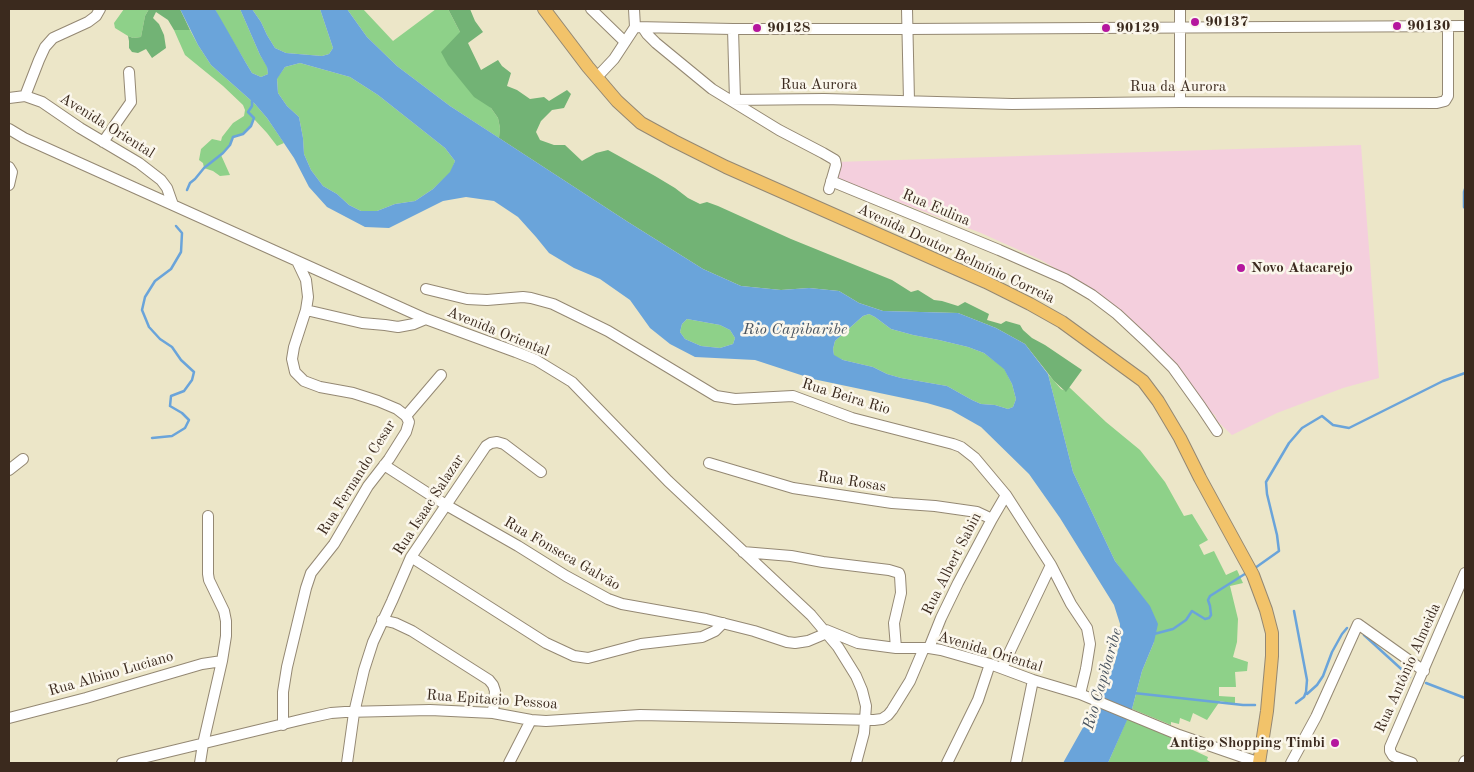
<!DOCTYPE html>
<html>
<head>
<meta charset="utf-8">
<style>
  body { margin:0 }
  #map { position:relative; width:1474px; height:772px; overflow:hidden; background:#ece6c8; font-family:"Old Standard TT",serif }
  canvas { display:block }
  .frame { position:absolute; inset:0; border:10px solid #3b2a1e; pointer-events:none }
</style>
</head>
<body>
<div id="map">
<canvas width="1474" height="772"></canvas>
<div class="frame"></div>
</div>
<script>
const g = document.querySelector('canvas').getContext('2d');
g.lineJoin = 'round';
function paint(path, color) { g.fillStyle = color; g.fill(path, 'evenodd'); }
const poly = rows => new Path2D(rows.map(r => 'M' + r).join(''));
function stroke(path, color, width, dash) { g.strokeStyle = color; g.lineWidth = width; g.lineCap = dash ? 'butt' : 'round'; g.setLineDash(dash || []); g.stroke(path); }
function write(font, color, halo, rows, align = 'center') {
  g.font = font + ' "Old Standard TT",serif'; g.lineWidth = 5; g.setLineDash([]); g.textBaseline = 'middle'; g.strokeStyle = halo; g.fillStyle = color; for (const [text, x, y, turn = 0] of rows) {
    g.save(); g.translate(x, y); g.rotate((+turn || 0) * Math.PI / 180); g.textAlign = isNaN(turn) ? turn : align; if (halo) g.strokeText(text, 0, 0); g.fillText(text, 0, 0); g.restore();
  }
}
const built = poly([
  [1361,145,1379,378,1343,388,1277,413,1232,435,1217,421,1215,415,1207,411,1176,367,1089,288,1041,260,981,233,864,189,838,181,836,162]
]);
const green = poly([
  [124,9,149,9,145,16,141,37,133,38,128,36,115,28,114,23],
  [215,9,240,9,260,55,267,66,268,74,261,77,252,73,219,18],
  [252,9,320,9,333,48,329,54,322,56,286,53,275,48,267,35,261,22],
  [347,9,363,9,393,41,436,9,448,9,460,32,491,108,498,118,500,128,499,138,450,106,397,66,367,37],
  [174,30,190,30,198,45,211,65,255,104,267,118,284,143,277,146,267,133,254,119,251,126,243,134,233,137,230,145,221,155,230,175,220,176,213,171,204,168,203,163,199,160,201,149,212,139,221,141,222,137,233,123,244,116,245,110,243,105,223,86,185,55],
  [300,63,350,77,378,95,445,148,455,161,451,172,433,189,415,201,395,204,377,211,361,211,349,205,337,194,323,186,311,170,304,154,303,138,299,117,287,106,278,93,277,78,285,67],
  [869,314,875,317,891,329,913,335,939,340,968,347,984,353,1004,368,1012,384,1016,399,1013,407,1008,409,995,405,981,404,972,400,947,386,901,378,887,374,873,367,843,360,834,356,833,349,835,341,863,316],
  [687,319,720,325,730,330,735,338,733,344,720,348,701,346,685,339,680,332,682,324],
  [1048,374,1061,389,1066,391,1069,387,1106,422,1140,450,1165,482,1184,516,1192,514,1208,540,1199,545,1204,555,1214,551,1226,575,1237,570,1243,583,1230,586,1238,619,1237,642,1233,657,1248,662,1247,671,1235,672,1236,687,1219,687,1219,696,1235,697,1235,704,1220,701,1207,720,1193,713,1190,722,1180,718,1179,724,1171,722,1171,725,1132,709,1142,671,1154,642,1131,583,1115,561,1073,472],
  [1128,717,1181,738,1182,745,1208,757,1207,760,1212,763,1108,763]
]);
const forest = poly([
  [149,9,180,9,190,30,174,30,168,20,156,12,153,18,159,24,164,35,166,48,152,58,146,49,138,53,132,52,129,48,129,41,128,36,133,38,141,37,145,16],
  [448,9,470,9,475,21,483,32,468,43,481,70,498,60,502,66,511,73,507,86,517,90,530,99,544,97,549,101,567,90,571,94,564,108,552,110,541,121,536,132,540,140,554,145,565,145,582,161,596,153,608,150,655,176,675,188,688,198,700,204,707,202,718,206,791,239,892,280,911,292,918,290,934,300,942,301,958,306,965,302,989,314,987,320,1001,324,1006,321,1020,325,1023,330,1032,338,1045,345,1082,370,1066,392,1054,381,1025,344,996,328,958,313,883,311,859,303,839,291,809,288,781,290,741,286,703,269,628,222,499,138,500,128,498,118,491,108,474,97,448,65,441,52,460,32]
]);
const water = poly([
  [180,9,215,9,246,63,252,73,261,77,268,74,267,67,260,55,240,9,252,9,261,22,267,35,275,48,286,53,322,56,329,54,333,48,320,9,347,9,367,37,397,66,450,106,628,222,703,269,741,286,781,290,809,288,839,291,859,303,883,311,958,313,996,328,1025,344,1048,374,1073,472,1115,561,1150,606,1158,624,1154,642,1142,671,1132,709,1108,763,1063,763,1103,692,1115,662,1119,645,1120,624,1114,605,1060,518,1029,474,981,427,951,410,927,403,813,379,755,360,695,357,670,344,650,328,630,300,600,279,574,268,549,253,536,237,518,217,494,201,466,197,443,201,389,228,365,227,327,207,309,187,294,158,267,118,255,104,211,65,198,45],
  [300,63,350,77,378,95,445,148,455,161,450,172,433,189,415,201,395,204,377,211,361,211,349,205,337,194,323,186,311,170,304,154,303,138,299,117,287,106,278,93,277,79,285,67],
  [869,314,875,317,891,329,913,335,939,340,968,347,984,353,1004,369,1012,384,1016,399,1013,407,1008,409,995,405,981,404,972,400,947,386,901,378,887,374,873,367,843,360,834,355,833,349,835,341,863,316],
  [687,319,720,325,730,330,735,338,733,344,720,348,701,346,685,339,680,332,682,324]
]);
const stream = poly([
  [1465,189,1464,192,1464,207,1465,208],
  [187,190,190,183,195,179,204,168,223,153,230,145,233,137,243,134,251,126,254,118,248,112,252,106,252,101,254,99],
  [152,438,172,436,185,428,189,420,182,413,170,406,171,396,184,391,192,380,194,372,181,360,172,347,160,339,149,327,142,310,145,297,155,281,171,269,181,252,182,233,176,226],
  [1255,568,1279,551,1277,535,1267,494,1266,482,1289,443,1302,428,1322,416,1333,425,1349,428,1443,381,1465,373],
  [1294,611,1307,680,1306,692,1304,697,1296,703],
  [1154,634,1173,629,1186,620,1192,611,1205,619,1209,618,1211,615,1210,606,1208,600,1210,596,1248,572],
  [1364,635,1410,677],
  [1426,683,1465,698],
  [1134,693,1243,705,1255,705],
  [1307,694,1317,685,1323,676,1332,652,1342,634,1347,628]
]);
const minor = poly([
  [591,9,625,42],
  [907,9,909,101],
  [635,27,733,29,907,29,1465,26],
  [643,28,647,34,656,43,712,89,779,130,823,153,835,160,836,165,829,189],
  [733,29,735,100],
  [597,77,614,59,635,27,634,9],
  [25,96,39,60,45,47,53,38,88,22,96,16,100,9],
  [9,98,25,96,42,102,80,128,139,163,161,180,167,188,173,205],
  [730,100,824,99,1012,104,1180,102,1437,103,1445,101,1448,96,1448,26],
  [1180,102,1180,9],
  [9,129,24,138,426,319,516,352,536,360,572,382,668,481,811,615,838,647,856,676,862,690,866,706,864,733,856,763],
  [103,142,131,102,129,72],
  [9,167,12,172,9,185],
  [831,181,999,250,1065,279,1092,295,1117,314,1147,342,1173,368,1201,407,1217,431],
  [426,289,467,299,487,300,523,297,531,298,553,304,608,331,716,396,735,399,793,396,852,418,953,444,961,447,975,458,1006,495,1051,565,1071,604,1087,628,1090,644,1086,669,1080,694],
  [306,310,362,323,385,325,398,327,414,324,426,319],
  [406,416,441,375],
  [709,463,793,488,892,503,935,506,977,512,992,519],
  [384,465,446,505,518,546,566,576,608,599,622,604,706,619,754,631,787,642,795,643,808,641,827,633],
  [9,470,23,459],
  [743,552,791,556,823,562,889,570,899,573,900,576,901,593,894,623,896,648],
  [411,557,546,643,574,656,588,658,641,644,702,637,715,631,723,623],
  [382,620,395,623,412,631,489,680,493,685,495,691,493,713],
  [826,630,858,643,896,648,929,648,941,650,990,664,1033,680,1080,694,1179,735,1260,763],
  [929,648,941,618,958,583,992,519,1006,495],
  [1002,668,1051,565],
  [9,718,86,698,202,664,222,661],
  [283,725,283,692,287,667,306,588,311,573,334,544,368,486,389,459,406,432,409,422,406,416,397,409,378,401,353,393,320,387,304,381,295,372,292,359,294,347,306,310,308,297,306,280,297,261],
  [122,763,304,719,331,713,345,712,430,710,493,713,531,720,546,721,640,715,874,720,882,719,888,715,892,710,910,681,924,648],
  [200,763,203,744,222,661,226,636,226,621,224,611,209,580,208,574,208,516],
  [347,763,354,713,364,670,373,642,392,601,411,557,486,446,491,443,497,442,504,444,541,472],
  [509,763,531,720],
  [947,763,978,700,990,664],
  [1016,763,1033,680],
  [1291,763,1316,717,1358,624,1424,671],
  [1412,763,1393,756,1390,751,1390,747,1465,573],
  [1464,763,1465,761]
]);
const major = poly([
  [544,9,588,67,617,101,641,123,674,141,726,167,986,282,1030,304,1062,322,1143,381,1158,401,1180,438,1200,478,1253,575,1266,610,1272,633,1272,656,1267,711,1259,763]
]);
const markers = [
  [1195,22,5,"#b5179e"],
  [1397,26,5,"#b5179e"],
  [757,28,5,"#b5179e"],
  [1106,28,5,"#b5179e"],
  [1241,268,5,"#b5179e"],
  [1335,743,5,"#b5179e"]
];
const poiNames = [
  ["90137",1205,22],
  ["90130",1407,26],
  ["90128",767,28],
  ["90129",1116,28],
  ["Novo Atacarejo",1251,268],
  ["Antigo Shopping Timbi",1325,743,"right"]
];
const streetNames = [
  ["Rua Aurora",819,85],
  ["Rua da Aurora",1178,87],
  ["Avenida Oriental",107,126,32],
  ["Rua Eulina",936,208,23],
  ["Avenida Doutor Belmínio Correia",956,254,25],
  ["Avenida Oriental",498,332,22],
  ["Rua Beira Rio",846,397,17],
  ["Rua Fernando Cesar",357,478,-58],
  ["Rua Rosas",852,482,9],
  ["Rua Isaac Salazar",429,505,-57],
  ["Rua Fonseca Galvão",562,554,30],
  ["Rua Albert Sabin",952,564,-63],
  ["Avenida Oriental",990,652,17],
  ["Rua Antônio Almeida",1408,668,-66],
  ["Rua Albino Luciano",111,674,-16],
  ["Rua Epitacio Pessoa",492,700,4]
];
const waterNames = [
  ["Rio Capibaribe",795,330],
  ["Rio Capibaribe",1103,679,-74]
];
paint(built, '#f4cfdd');
paint(green, '#8ed189');
paint(forest, '#72b375');
paint(water, '#6aa4da');
stroke(stream, '#6aa4da', 2.5);
stroke(minor, '#948873', 12);
stroke(major, '#948873', 14);
stroke(minor, '#fff', 10);
stroke(major, '#f2c36a', 12);
for (const [x, y, r, color] of markers) { const dot = new Path2D(); dot.arc(x, y, r, 0, 2 * Math.PI); g.fillStyle = color; g.fill(dot); stroke(dot, '#fbf7ec', 2); }
write('bold 15px', '#3b2a1e', '#fbf7ec', poiNames, 'left');
write('15px', '#3b2a1e', '#fbf7ec', streetNames);
write('italic 16px', '#4b5560', '#fbf7ec', waterNames);
</script>
</body>
</html>
